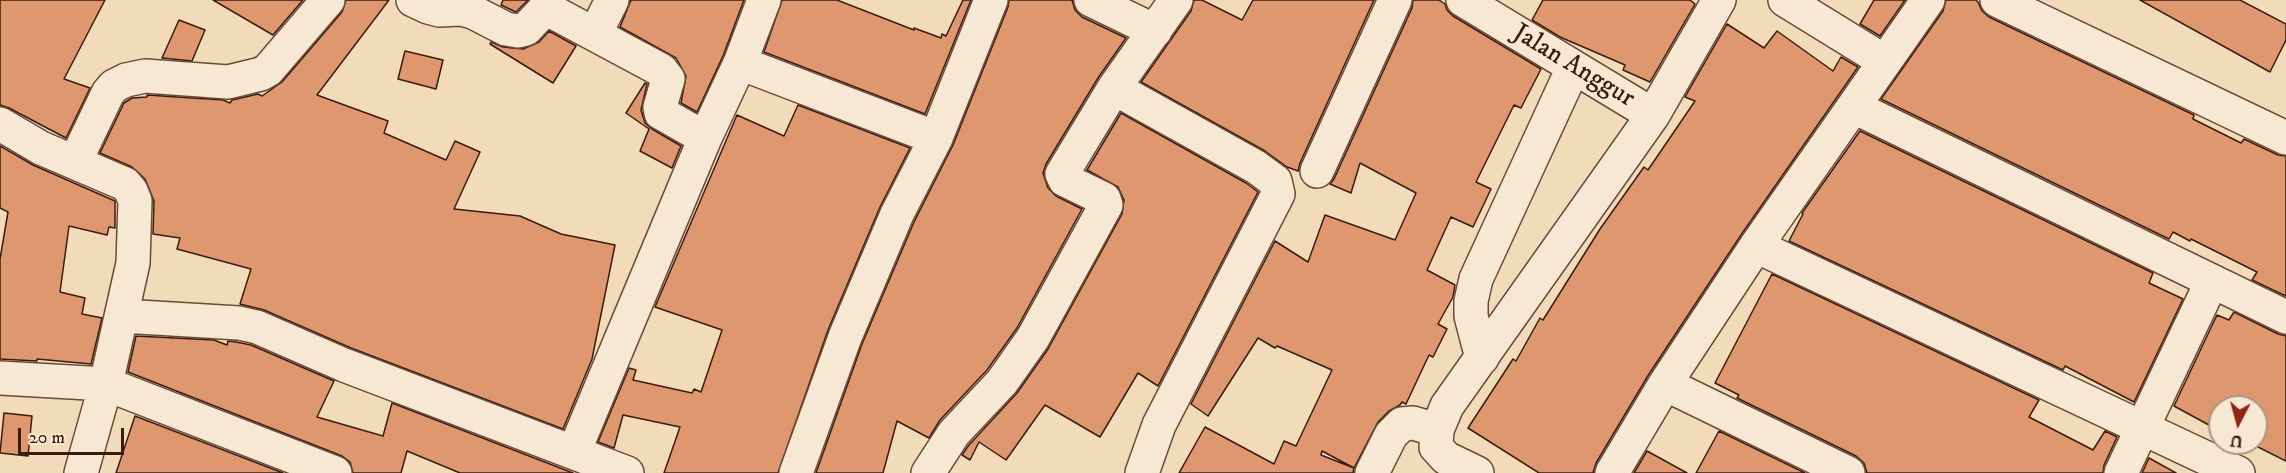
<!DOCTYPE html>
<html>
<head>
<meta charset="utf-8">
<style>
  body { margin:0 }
  #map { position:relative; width:2286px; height:473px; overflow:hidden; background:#f1dbb9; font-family:"IM FELL DW Pica",serif }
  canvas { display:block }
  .north { position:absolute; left:2208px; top:395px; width:60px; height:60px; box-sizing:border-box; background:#f6e8d2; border:2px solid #ab9684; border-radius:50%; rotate:186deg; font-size:16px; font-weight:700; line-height:24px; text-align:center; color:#3a1c0e }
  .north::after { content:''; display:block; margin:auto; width:21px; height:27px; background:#8f2418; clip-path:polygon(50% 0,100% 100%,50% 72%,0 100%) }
  .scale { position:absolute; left:18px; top:428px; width:106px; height:27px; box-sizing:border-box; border:3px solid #3a1c0e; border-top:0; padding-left:8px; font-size:18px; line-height:21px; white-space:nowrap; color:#3a1c0e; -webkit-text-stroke:4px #f6e8d2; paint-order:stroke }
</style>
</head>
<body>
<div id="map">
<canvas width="2286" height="473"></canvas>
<div class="north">U</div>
<div class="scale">20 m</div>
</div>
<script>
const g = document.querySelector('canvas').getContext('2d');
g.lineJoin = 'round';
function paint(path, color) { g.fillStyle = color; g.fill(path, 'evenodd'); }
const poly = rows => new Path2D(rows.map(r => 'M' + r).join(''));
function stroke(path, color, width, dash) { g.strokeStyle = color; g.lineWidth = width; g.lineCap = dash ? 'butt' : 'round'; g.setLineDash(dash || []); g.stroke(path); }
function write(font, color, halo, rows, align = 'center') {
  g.font = font + ' "IM FELL DW Pica",serif'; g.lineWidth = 4.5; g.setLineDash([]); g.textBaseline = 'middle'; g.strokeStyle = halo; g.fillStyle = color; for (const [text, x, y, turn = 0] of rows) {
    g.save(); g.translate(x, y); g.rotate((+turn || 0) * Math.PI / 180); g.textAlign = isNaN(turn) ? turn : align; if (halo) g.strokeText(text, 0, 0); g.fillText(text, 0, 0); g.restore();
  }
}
const building = poly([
  [0,0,105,0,64,79,90,88,66,138,9,108,0,105,0,0],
  [213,0,303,0,273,35,213,0],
  [346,0,389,0,317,95,388,121,384,133,446,160,455,141,480,152,454,209,520,216,561,234,615,245,592,359,563,429,351,348,264,310,240,304,251,269,177,249,180,238,153,234,154,201,145,179,132,167,100,153,124,103,132,98,147,97,147,95,223,100,230,103,232,100,258,94,262,96,282,82,342,12,346,0],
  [503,0,528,0,516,12,501,5,503,0],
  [631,0,744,0,723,56,697,112,681,103,686,76,676,58,620,27,631,0],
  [782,0,837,0,914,30,914,28,941,38,942,34,946,36,963,0,971,0,925,114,764,52,782,0],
  [1009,0,1072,0,1075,10,1082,17,1126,38,1098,78,1046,164,1043,173,1048,188,1056,196,1082,209,1017,328,987,370,940,420,929,438,897,421,883,473,816,473,862,344,914,222,953,145,1008,7,1009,0],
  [1194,0,1202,0,1242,20,1253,0,1374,0,1300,163,1298,171,1287,167,1265,151,1141,82,1191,11,1194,0],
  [1413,0,1439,0,1445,4,1447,10,1453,16,1541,69,1521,108,1514,105,1476,182,1491,189,1473,227,1451,217,1427,270,1455,285,1453,297,1438,324,1447,329,1433,357,1429,355,1406,404,1402,402,1400,405,1389,411,1378,422,1354,468,1322,451,1321,455,1354,468,1353,473,1179,473,1205,427,1274,464,1284,441,1296,446,1332,370,1277,346,1275,348,1258,338,1208,416,1191,404,1275,241,1308,262,1325,215,1395,240,1416,193,1360,163,1351,193,1330,184,1334,179,1412,8,1413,0],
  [1543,0,1690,0,1695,4,1650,82,1623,70,1625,65,1560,37,1532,20,1543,0],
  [1874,0,1905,0,1880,36,1860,24,1874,0],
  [1946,0,1976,0,1978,2,1982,11,1989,17,2194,115,2193,119,2241,143,2244,139,2278,155,2286,156,2286,296,2252,280,2257,272,2191,239,2190,241,2173,232,2169,239,1881,99,1943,11,1946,0],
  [2140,0,2240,0,2286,24,2286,40,2270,72,2140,0],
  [179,20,205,30,192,61,162,58,179,20],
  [1727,24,1764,48,1777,31,1833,71,1841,57,1858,67,1741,235,1649,374,1596,463,1593,473,1539,473,1468,428,1513,359,1516,361,1540,318,1543,320,1600,229,1644,167,1648,170,1695,101,1685,97,1727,24],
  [549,31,576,46,553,83,490,44,491,42,503,47,523,49,539,42,549,31],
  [405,51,443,60,436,89,398,79,405,51],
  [645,83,647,84,641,110,645,123,652,129,681,146,672,168,640,151,649,129,626,113,645,83],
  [798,105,910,148,880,207,828,330,778,473,664,473,680,427,623,415,614,448,598,442,629,368,636,370,633,380,692,393,694,389,701,392,722,330,655,307,737,115,784,136,798,105],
  [1121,113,1246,183,1258,192,1158,386,1138,373,1100,437,1045,405,1006,460,979,442,970,460,962,455,969,445,1017,393,1048,349,1122,214,1124,200,1118,187,1087,170,1121,113],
  [1860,131,2153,273,2149,283,2183,299,2134,402,2065,366,2063,370,1789,241,1803,214,1802,213,1860,131],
  [0,146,33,165,115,201,115,228,109,227,107,235,69,226,60,292,85,298,82,314,102,318,91,364,37,359,37,361,0,359,0,259,8,212,0,208,0,146],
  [1772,274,2039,400,2029,417,2093,450,2105,431,2117,437,2104,465,2103,473,1867,473,1864,463,1856,456,1737,398,1739,395,1715,383,1772,274],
  [2234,312,2278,334,2286,336,2286,461,2250,443,2256,443,2256,407,2220,407,2220,431,2174,406,2217,315,2229,320,2234,312],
  [136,336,214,340,227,345,228,341,236,342,251,345,334,381,317,417,383,436,392,403,573,473,460,473,407,451,401,473,353,473,350,462,342,456,128,372,136,336],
  [4,413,32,416,28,456,0,453,4,413],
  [135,416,283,473,116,473,135,416],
  [1719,431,1805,473,1696,473,1719,431],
  [1647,451,1687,473,1634,473,1647,451],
  [2149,458,2176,473,2142,473,2149,458]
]);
const street = poly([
  [413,0,428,7,439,10,461,9,473,12,506,29,518,31,526,29,542,12,551,11,661,70,668,79,660,107,661,113,705,138],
  [1091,0,1155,31],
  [1463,0,1653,115],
  [1785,0,1884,61],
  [1997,0,2286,138],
  [595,34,612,0],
  [740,63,936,138],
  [1854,107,2286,317],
  [0,124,41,148,125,184,131,191,135,201,133,263,106,384,81,473],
  [75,162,108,93,114,86,126,80,145,76,228,82,261,74,268,70,328,0],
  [1317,171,1395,0],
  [1756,246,2238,473],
  [122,316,239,323,257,327,344,365,627,473],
  [1482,358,1471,316,1471,301,1476,279,1573,68],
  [0,378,106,384,335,473],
  [1665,384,1848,473],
  [574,452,705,138,740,63,764,0],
  [796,473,845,337,897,214,936,138,991,0],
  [928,473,954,433,1002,382,1033,338,1106,205,1104,199,1065,180,1062,174,1114,88],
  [1142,473,1159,425,1278,194,1275,181,1256,167,1114,88,1176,0],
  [1372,473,1391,435,1402,424,1413,423,1437,430],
  [1477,473,1446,458,1436,447,1437,430,1447,406,1653,115,1719,0],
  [1612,473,1665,384,1756,246,1928,0],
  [2121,473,2212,281]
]);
const streetNames = [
  ["Jalan Anggur",1573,67,31]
];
paint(building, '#df976f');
stroke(building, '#3a1c0e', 1.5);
stroke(street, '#684c39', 36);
stroke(street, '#f6e8d2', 33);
write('26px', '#3a1c0e', '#f6e8d2', streetNames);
</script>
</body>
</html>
